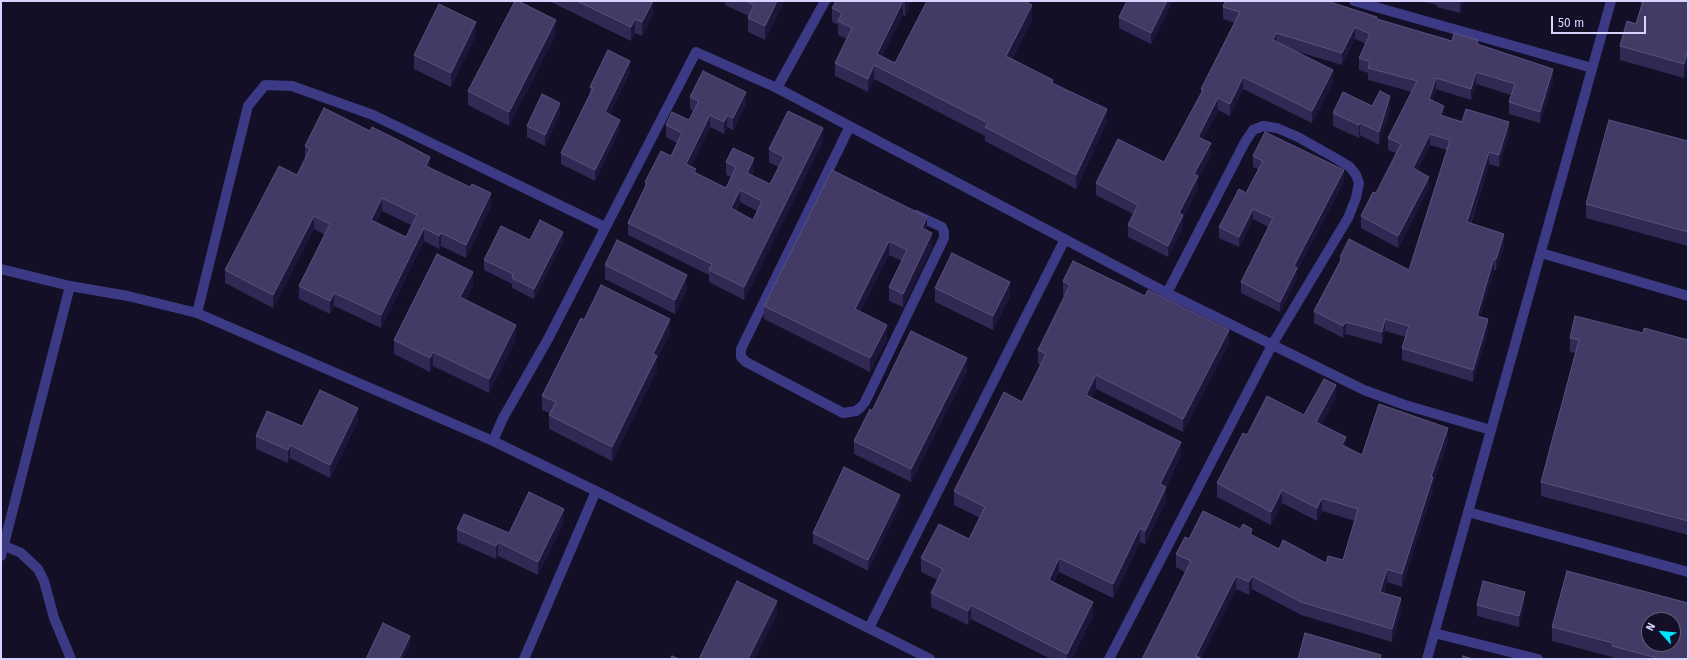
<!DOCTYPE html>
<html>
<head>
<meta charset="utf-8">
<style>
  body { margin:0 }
  #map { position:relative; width:1689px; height:660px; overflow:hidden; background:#130f26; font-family:"Fira Sans",sans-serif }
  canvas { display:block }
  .frame { position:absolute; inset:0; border:2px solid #d9d4ff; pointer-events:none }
  .north { position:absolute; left:1641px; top:612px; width:40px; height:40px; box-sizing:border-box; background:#130f26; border:1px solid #625e7d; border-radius:50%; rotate:297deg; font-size:11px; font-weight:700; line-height:16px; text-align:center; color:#d9d4ff }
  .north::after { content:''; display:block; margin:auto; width:14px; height:18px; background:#00e5ff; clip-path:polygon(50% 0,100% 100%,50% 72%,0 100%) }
  .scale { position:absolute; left:1551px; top:16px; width:95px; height:18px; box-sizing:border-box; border:2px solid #d9d4ff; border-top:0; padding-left:5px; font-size:12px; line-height:14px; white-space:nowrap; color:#d9d4ff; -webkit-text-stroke:3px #130f26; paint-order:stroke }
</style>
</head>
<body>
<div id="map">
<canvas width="1689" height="660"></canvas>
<div class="frame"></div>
<div class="north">N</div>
<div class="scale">50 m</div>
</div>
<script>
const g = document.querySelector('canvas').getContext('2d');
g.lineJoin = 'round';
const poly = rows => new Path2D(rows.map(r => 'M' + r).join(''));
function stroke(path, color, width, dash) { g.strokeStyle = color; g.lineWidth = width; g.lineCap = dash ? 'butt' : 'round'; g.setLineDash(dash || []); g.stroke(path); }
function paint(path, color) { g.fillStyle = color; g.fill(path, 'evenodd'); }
const minor = poly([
  [1354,1,1592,68],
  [777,88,1167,293,1364,390,1405,405,1491,430],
  [850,126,741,349,741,357,746,362,843,413,856,411,861,407,865,402,944,238,944,232,942,227,916,215],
  [1541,253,1688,296],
  [1,269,70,286,128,296,197,313,493,441,596,491,930,659],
  [197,313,248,106,265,85,292,86,373,115,605,227],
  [493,441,503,418,548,339,696,52,777,88,825,1],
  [1468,512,1688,572],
  [5,546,21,553,38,569,44,581,54,618,71,659],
  [1,556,70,286],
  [869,628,1065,239],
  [1434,633,1538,659],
  [524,659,596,491],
  [1109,659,1272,345,1348,218,1356,198,1359,183,1356,175,1350,167,1337,159,1298,137,1277,128,1263,126,1253,130,1245,142,1167,293],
  [1427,659,1611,1]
]);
const wall = poly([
  [549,1,653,1,653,14,642,36,635,33,631,41],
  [725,1,784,1,765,40,748,32,748,18,749,16,725,5],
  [836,1,912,1,905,16,903,15,882,56,895,63,1032,19,1012,59,1053,84,1107,122,1076,189,985,141,985,136,874,79,868,92,835,76,835,63,847,39,838,35,838,25,832,22,832,8],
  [1127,1,1173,1,1151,44,1119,28,1119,17],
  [1421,1,1464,1,1460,13,1437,7,1437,5],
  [1637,1,1688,1,1684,78,1620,60,1620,46,1636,24,1642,3],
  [1223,7,1377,20,1452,41,1478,44,1553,81,1540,123,1509,114,1509,102,1511,95,1476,84,1471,100,1436,89,1432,100,1444,116,1509,134,1499,167,1489,164,1471,224,1504,245,1496,270,1494,270,1480,317,1488,331,1473,382,1402,360,1402,348,1406,337,1385,331,1382,344,1346,334,1343,338,1314,323,1314,311,1340,262,1340,257,1409,270,1447,150,1430,145,1417,171,1429,188,1398,248,1361,228,1361,216,1376,193,1396,153,1388,150,1388,138,1412,92,1368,80,1368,73,1359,70,1359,58,1366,44,1355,39,1342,65,1292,50,1333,82,1312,123,1243,89,1230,116,1218,110,1203,139,1211,155,1198,179,1198,188,1183,218,1183,227,1168,257,1128,237,1128,225,1133,214,1096,195,1096,183,1164,162,1201,93,1201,89,1235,23,1223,19],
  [556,34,509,126,468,105,468,91],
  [476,35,451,87,414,69,414,55],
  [630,72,609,115,620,130,595,181,561,164,561,153,590,94,590,87],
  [690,97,746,104,733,130,727,127,724,134,710,127,691,166,696,173,726,188,731,177,726,175,726,162,754,171,752,175,770,184,778,167,769,162,769,149,823,141,744,300,709,282,709,275,628,235,628,223,645,188,645,182,671,156,677,143,666,137,666,125,689,120,693,111,690,109],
  [740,202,757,211,753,220,736,211],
  [1372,106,1390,109,1379,145,1360,135,1359,138,1333,126,1333,113],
  [560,114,545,146,527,137,527,126],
  [1688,141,1688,246,1586,218,1586,204],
  [305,146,430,168,491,206,466,258,441,246,439,249,424,241,381,328,334,306,330,314,299,299,299,286,325,235,314,229,273,308,225,283,225,270,297,175,305,159],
  [382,211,411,225,406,237,376,222],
  [1253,156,1344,181,1297,271,1297,278,1280,312,1241,293,1241,282,1268,227,1253,219,1239,247,1219,238,1219,227,1246,193,1258,169,1253,167],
  [832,170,927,230,932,247,903,307,889,301,889,287,902,261,889,255,860,312,887,339,870,372,764,319,764,306],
  [530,240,563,242,534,299,512,288,512,284,484,270,484,260],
  [605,265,687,289,675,314,605,279],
  [1063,281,1229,343,1183,432,1096,389,1091,397,1181,455,1166,487,1166,501,1145,544,1140,542,1113,598,1059,572,1054,583,1093,616,1072,659,1051,659,971,619,968,625,931,607,931,593,938,580,921,572,921,558,969,539,980,518,954,505,954,491,1022,402,1041,365,1038,364,1038,350,1065,296,1063,295],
  [473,285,465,300,516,339,489,393,433,366,430,372,394,354,394,340],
  [935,288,1010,296,993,330,935,302],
  [584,320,670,333,657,359,657,370,612,461,549,429,549,415,550,413,542,410,542,396],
  [1643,333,1688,340,1688,535,1541,496,1541,482,1576,353,1570,352,1570,338],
  [967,371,911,482,854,454,854,441,872,411],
  [1336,398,1321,425,1346,447,1362,455,1448,441,1433,484,1433,490,1402,587,1387,582,1384,593,1401,611,1392,642,1301,615,1252,589,1249,595,1236,589,1201,658,1142,659,1185,572,1176,567,1176,554,1189,539,1252,536,1279,549,1326,563,1343,560,1355,521,1322,511,1317,521,1282,503,1271,525,1217,497,1217,483,1247,435,1304,415],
  [358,421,330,478,290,458,288,463,256,449,256,436,302,426],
  [900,505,868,571,813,543,813,533],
  [564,522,538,575,498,556,496,559,457,542,457,529,509,533],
  [1525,602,1519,627,1477,616,1477,605],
  [1552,627,1688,659,1612,659,1612,657,1552,641]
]);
const shadedWall = poly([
  [653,1,653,14,642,36,642,22],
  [777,1,784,1,765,40,765,26],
  [903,1,903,15,877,67,877,54],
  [905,1,912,1,905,16],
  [1167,1,1173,1,1151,44,1151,33],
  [1460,1,1464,1,1460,13],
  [1032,5,1032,19,1006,70,1006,56],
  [635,19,635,33,631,41,631,27],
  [556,20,556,34,509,126,509,112],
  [476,22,476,35,451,87,451,73],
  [1355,27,1355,39,1342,65,1342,53],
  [1276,33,1276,44,1273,40],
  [1688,50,1688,64,1684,78,1684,64],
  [630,61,630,72,605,123,605,112],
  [874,65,874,79,868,92,868,79],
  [1553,69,1553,81,1540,123,1540,112],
  [1333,70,1333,82,1312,123,1312,111],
  [1476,72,1476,84,1471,100,1471,89],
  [1243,77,1243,89,1230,116,1230,104],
  [1436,78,1436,89,1429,111,1429,99],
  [746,92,746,104,733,130,733,118],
  [1390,96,1390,109,1379,145,1379,132],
  [1218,98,1218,110,1198,148,1198,137],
  [560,103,560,114,545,146,545,135],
  [1444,106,1444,118,1440,115],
  [1107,109,1107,122,1076,189,1076,175],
  [710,115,710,127,686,176,686,164],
  [727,115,727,127,724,134,724,122],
  [620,120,620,130,595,181,595,170],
  [1509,122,1509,134,1499,167,1499,155],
  [1360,123,1360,135,1359,138,1359,125],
  [823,128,823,141,744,300,744,287],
  [1430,134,1430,145,1413,180,1413,168],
  [1211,143,1211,155,1198,179,1198,188,1183,218,1183,227,1168,257,1168,246,1179,213,1194,174],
  [1489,152,1489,164,1467,234,1467,222],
  [430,157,430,170,426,166],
  [754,158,754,171,747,185,747,173],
  [1344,170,1344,181,1297,271,1297,278,1280,312,1280,302,1294,266],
  [1429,177,1429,188,1398,248,1398,236],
  [740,190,740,202,731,221,731,208],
  [491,193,491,206,466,258,466,245],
  [382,198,382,211,371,232,371,220],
  [1253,209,1253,219,1239,247,1239,237],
  [314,216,314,229,273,308,273,295],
  [927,217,927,231,922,228],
  [424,228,424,241,381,328,381,315],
  [563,232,563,242,534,299,534,289],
  [441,233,441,246,439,249,439,236],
  [932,233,932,247,903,307,903,294],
  [1504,234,1504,245,1496,270,1496,259],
  [889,241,889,255,855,323,855,309],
  [1494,258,1494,270,1477,328,1477,316],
  [473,272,473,285,460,311,460,297],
  [687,275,687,289,675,314,675,300],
  [1010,282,1010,296,993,330,993,316],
  [334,293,334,306,330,314,330,301],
  [670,319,670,333,657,359,657,370,612,461,612,447,653,354],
  [1385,319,1385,331,1382,344,1382,332],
  [1488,319,1488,331,1473,382,1473,370],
  [1346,322,1346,334,1343,338,1343,326],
  [516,325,516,339,489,393,489,379],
  [887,325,887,339,870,372,870,358],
  [1229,330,1229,343,1183,432,1183,419],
  [433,352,433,366,430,372,430,358],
  [967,358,967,371,911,482,911,469],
  [1096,375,1096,389,1086,408,1086,395],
  [1336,385,1336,398,1316,435,1316,422],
  [358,408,358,421,330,478,330,465],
  [1448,428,1448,441,1433,484,1433,490,1402,587,1402,574,1431,477],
  [1346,437,1346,450,1342,445],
  [1181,442,1181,455,1160,498,1160,484],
  [290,445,290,458,288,463,288,450],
  [1166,487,1166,501,1145,544,1145,531],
  [1282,490,1282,503,1271,525,1271,512],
  [900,495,900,505,868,571,868,560],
  [1322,498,1322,511,1317,521,1317,508],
  [564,509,564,522,538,575,538,562],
  [1140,528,1140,542,1113,598,1113,584],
  [1252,529,1252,542,1250,534],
  [498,542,498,556,496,559,496,546],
  [1059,558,1059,572,1049,594,1049,580],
  [1387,569,1387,582,1380,605,1380,592],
  [1236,576,1236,589,1201,659,1196,656],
  [1252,576,1252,589,1249,595,1249,582],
  [1525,592,1525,602,1519,627,1519,616],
  [1401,598,1401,611,1392,642,1392,629],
  [777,601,777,615,755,659,748,659],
  [1093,602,1093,616,1072,659,1067,659,1067,654],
  [971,605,971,619,968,625,968,611],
  [410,636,410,646,404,659,399,659]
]);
const building = poly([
  [515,1,518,1,556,20,509,112,468,91,515,1],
  [577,1,653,1,642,22,635,19,631,27,577,1],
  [746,1,777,1,765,26,748,18,754,5,746,1],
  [836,1,905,1,905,2,903,1,877,54,895,63,927,1,1024,1,1032,5,1006,56,1053,80,1052,83,1107,109,1076,175,985,127,988,123,874,65,868,79,835,63,852,28,838,21,842,13,832,8,836,1],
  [1127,1,1167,1,1151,33,1119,17,1127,1],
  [1225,1,1327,1,1377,17,1377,19,1452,41,1454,33,1478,40,1477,44,1553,69,1540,112,1509,102,1515,84,1476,72,1471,89,1436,78,1429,99,1444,106,1440,115,1462,122,1466,109,1509,122,1499,155,1489,152,1467,222,1504,234,1496,259,1494,258,1477,316,1488,319,1473,370,1402,348,1409,326,1385,319,1382,332,1346,322,1343,326,1314,311,1342,258,1340,257,1349,239,1409,270,1450,140,1430,134,1413,168,1429,177,1398,236,1361,216,1373,192,1376,193,1401,144,1388,138,1417,81,1368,68,1370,62,1359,58,1370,34,1355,27,1342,53,1276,33,1273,40,1333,70,1312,111,1243,77,1230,104,1218,98,1198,137,1211,143,1194,174,1198,176,1179,213,1183,215,1168,246,1128,225,1138,205,1096,183,1118,139,1164,162,1203,90,1201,89,1240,12,1223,7,1225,1],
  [1643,1,1688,1,1688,50,1684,64,1620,46,1627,21,1636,24,1643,1],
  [439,4,476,22,451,73,414,55,439,4],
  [608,50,630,61,605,112,620,120,595,170,561,153,593,88,590,87,608,50],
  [703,71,746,92,733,118,727,115,724,122,710,115,686,164,696,169,694,172,726,188,736,167,726,162,733,148,754,158,747,173,770,184,784,157,769,149,788,111,823,128,744,287,709,270,712,264,628,223,647,183,645,182,661,151,671,156,682,133,666,125,672,112,689,120,699,101,690,97,703,71],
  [740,190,762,201,753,220,731,208,740,190],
  [1380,91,1390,96,1379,132,1360,123,1359,125,1333,113,1343,92,1372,106,1380,91],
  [542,94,560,103,545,135,527,126,542,94],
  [324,108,370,131,372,127,398,140,430,157,426,166,470,187,472,184,491,193,466,245,441,233,439,236,424,228,381,315,334,293,330,301,299,286,330,224,314,216,273,295,225,270,279,166,297,175,310,149,305,146,324,108],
  [382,198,417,215,406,237,371,220,382,198],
  [1609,120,1688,141,1688,232,1586,204,1609,120],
  [1265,132,1344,170,1294,266,1297,268,1280,302,1241,282,1273,218,1253,209,1239,237,1219,227,1239,189,1246,193,1263,161,1253,156,1265,132],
  [832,170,927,217,922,228,932,233,903,294,889,287,907,250,889,241,855,309,887,325,870,358,764,306,832,170],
  [540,220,563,232,534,289,512,278,513,274,484,260,501,226,530,240,540,220],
  [617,240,687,275,675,300,605,265,617,240],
  [952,253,1010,282,993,316,935,288,952,253],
  [437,254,473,272,460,297,516,325,489,379,433,352,430,358,394,340,437,254],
  [1073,261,1145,296,1148,290,1229,330,1183,419,1096,375,1086,395,1181,442,1160,484,1166,487,1145,531,1140,528,1113,584,1059,558,1049,580,1093,602,1067,654,971,605,968,611,931,593,943,569,921,558,939,524,969,539,985,507,954,491,1004,392,1022,402,1046,354,1038,350,1070,285,1063,281,1073,261],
  [601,285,670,319,653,354,657,356,612,447,549,415,556,402,542,396,581,318,584,320,601,285],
  [1575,316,1643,333,1644,328,1688,340,1688,521,1541,482,1579,340,1570,338,1575,316],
  [911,331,967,358,911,469,854,441,870,409,872,411,911,331],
  [1324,379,1336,385,1316,422,1346,437,1342,445,1362,455,1379,404,1448,428,1431,477,1433,477,1402,574,1387,569,1380,592,1401,598,1392,629,1301,602,1252,576,1249,582,1236,576,1196,656,1203,659,1142,659,1191,561,1176,554,1185,537,1189,539,1203,511,1240,529,1243,524,1252,529,1250,534,1279,549,1283,540,1326,563,1328,556,1343,560,1358,509,1322,498,1317,508,1282,490,1271,512,1217,483,1243,433,1247,435,1267,396,1304,415,1324,379],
  [320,390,358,408,330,465,290,445,288,450,256,436,267,411,302,426,320,390],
  [844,467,900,495,868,560,813,533,844,467],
  [529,492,564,509,538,562,498,542,496,546,457,529,464,514,509,533,529,492],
  [1567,571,1688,603,1688,659,1661,659,1612,646,1613,643,1552,627,1567,571],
  [1649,620,1673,620,1673,644,1649,644,1649,620],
  [737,581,777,601,748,659,699,659,737,581],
  [1483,581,1525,592,1519,616,1477,605,1483,581],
  [383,623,410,636,399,659,366,659,383,623],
  [1305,633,1381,655,1380,659,1298,659,1305,633],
  [672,656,679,659,670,659,672,656],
  [1463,656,1473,659,1462,659,1463,656]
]);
stroke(minor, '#3d3a85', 10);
paint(wall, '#312854');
paint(shadedWall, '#1d163a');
paint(building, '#433a66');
stroke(building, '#5a527e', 1);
</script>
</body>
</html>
